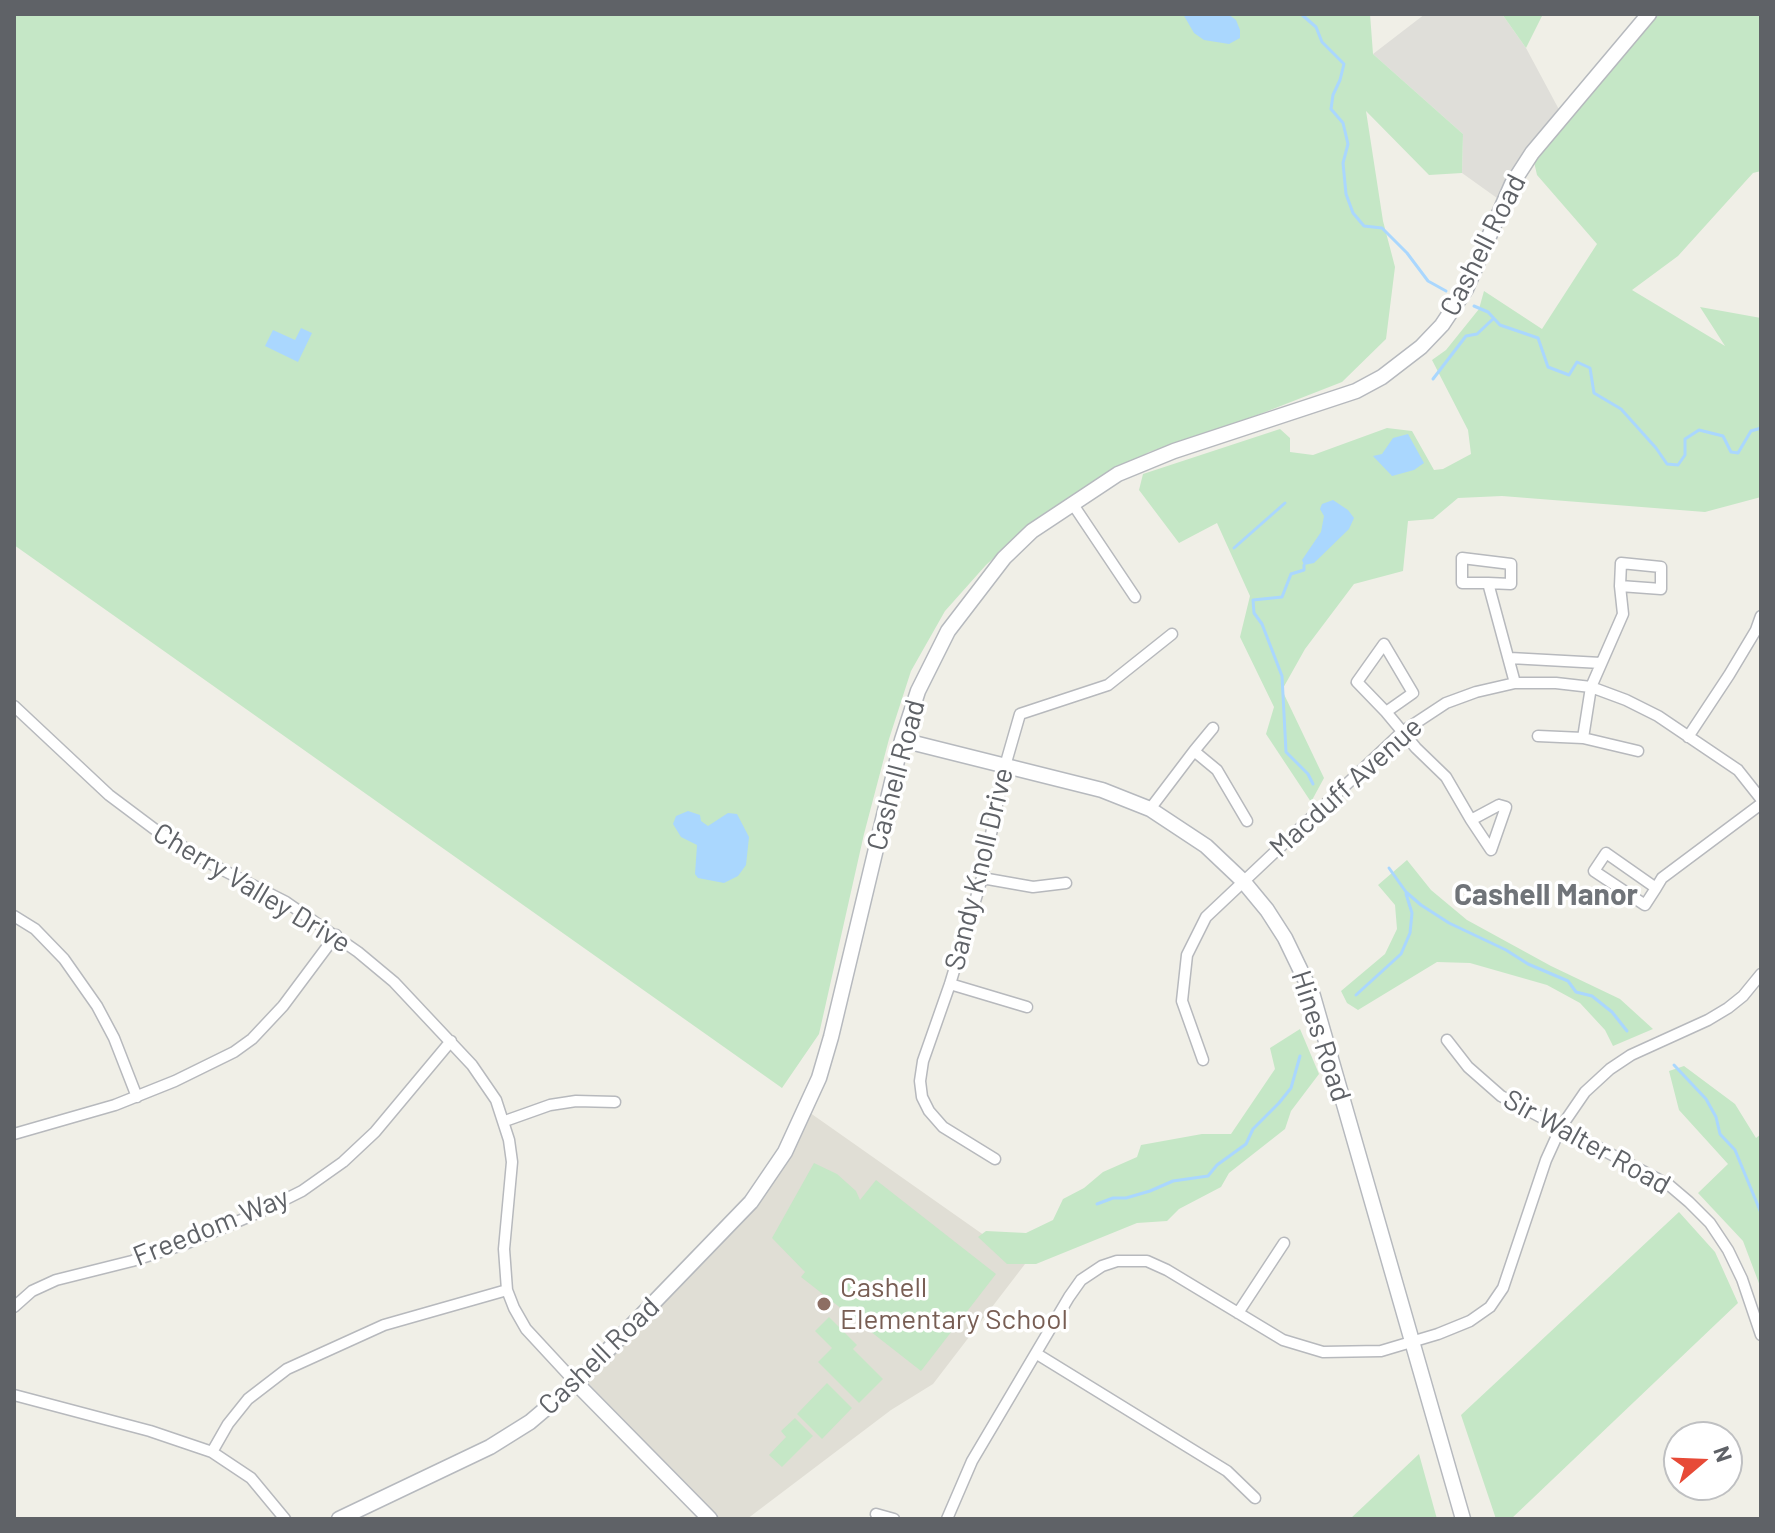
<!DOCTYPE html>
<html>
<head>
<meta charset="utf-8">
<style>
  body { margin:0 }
  #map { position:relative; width:1775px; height:1533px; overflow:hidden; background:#f0efe7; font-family:Barlow,sans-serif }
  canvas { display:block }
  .frame { position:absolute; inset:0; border:16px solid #5f6267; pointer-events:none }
  .north { position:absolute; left:1663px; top:1421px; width:80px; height:80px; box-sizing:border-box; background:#fff; border:2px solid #bfc0c2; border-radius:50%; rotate:71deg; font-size:22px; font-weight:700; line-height:32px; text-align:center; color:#5f6267 }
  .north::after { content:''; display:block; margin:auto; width:28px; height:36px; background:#e74a37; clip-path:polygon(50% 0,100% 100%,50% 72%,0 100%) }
</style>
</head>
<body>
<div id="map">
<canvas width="1775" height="1533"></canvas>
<div class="frame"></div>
<div class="north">N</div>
</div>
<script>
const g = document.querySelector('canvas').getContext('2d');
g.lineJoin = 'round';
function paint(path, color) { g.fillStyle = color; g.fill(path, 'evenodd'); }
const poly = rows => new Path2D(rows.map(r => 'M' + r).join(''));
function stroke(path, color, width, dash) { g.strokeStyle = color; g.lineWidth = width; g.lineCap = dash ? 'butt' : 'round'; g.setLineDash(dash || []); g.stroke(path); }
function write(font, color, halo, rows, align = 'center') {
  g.font = font + ' Barlow,sans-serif'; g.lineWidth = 7; g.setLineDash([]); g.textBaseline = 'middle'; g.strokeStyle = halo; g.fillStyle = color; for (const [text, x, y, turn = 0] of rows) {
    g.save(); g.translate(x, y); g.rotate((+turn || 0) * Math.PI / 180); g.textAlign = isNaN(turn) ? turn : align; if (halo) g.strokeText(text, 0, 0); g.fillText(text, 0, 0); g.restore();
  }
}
const industrial = poly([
  [1425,14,1502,14,1526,48,1563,117,1504,203,1462,173,1463,134,1373,54]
]);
const education = poly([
  [806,1110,1025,1264,933,1384,891,1410,747,1519,710,1519,576,1383,716,1241]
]);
const green = poly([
  [14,14,1370,14,1373,54,1463,134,1462,173,1429,175,1366,111,1383,221,1395,267,1386,339,1342,382,1255,416,1149,452,1078,492,1032,523,986,565,945,611,911,671,889,739,864,834,819,1034,782,1088,14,545],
  [1502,14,1543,14,1526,48],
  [1649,14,1761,14,1761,171,1753,173,1678,256,1632,290,1725,346,1700,307,1761,318,1761,497,1705,512,1502,496,1458,498,1433,519,1408,521,1403,571,1354,584,1305,649,1282,690,1324,778,1311,802,1266,734,1274,707,1240,637,1250,596,1217,523,1179,543,1139,490,1143,474,1280,429,1290,438,1290,452,1313,455,1387,428,1412,431,1434,470,1443,469,1471,454,1468,430,1432,360,1446,350,1479,309,1484,291,1542,329,1597,244,1537,175,1532,153],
  [1407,860,1431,890,1467,920,1551,966,1620,999,1653,1029,1613,1046,1605,1030,1580,1003,1547,985,1470,963,1437,962,1358,1010,1347,1003,1341,991,1385,954,1397,929,1395,905,1378,885],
  [1300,1029,1319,1074,1291,1111,1285,1129,1229,1173,1221,1187,1179,1209,1167,1221,1137,1223,1036,1264,1007,1264,978,1237,986,1231,1026,1233,1053,1220,1063,1199,1084,1188,1103,1172,1137,1157,1141,1145,1202,1134,1231,1134,1275,1069,1270,1048],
  [1684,1066,1735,1104,1756,1138,1761,1134,1760,1286,1743,1241,1698,1193,1728,1164,1679,1110,1669,1071],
  [814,1163,837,1174,856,1191,860,1200,876,1180,996,1274,921,1371,801,1277,805,1272,772,1238],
  [1679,1212,1715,1252,1738,1303,1511,1519,1496,1519,1461,1415],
  [829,1317,857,1345,853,1349,883,1379,859,1403,818,1362,832,1348,815,1331],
  [827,1383,852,1408,822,1439,797,1414],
  [795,1418,813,1436,782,1467,769,1455,786,1437,781,1431],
  [1419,1454,1437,1519,1350,1519]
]);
const water = poly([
  [1183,14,1228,14,1236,20,1240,30,1240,38,1229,44,1204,40,1194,33],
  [301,328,312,333,298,362,265,346,273,330,295,340],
  [1408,434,1424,463,1414,470,1392,476,1373,456,1382,454,1393,438],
  [1333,500,1348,510,1354,518,1349,529,1314,563,1304,565,1302,560,1321,532,1324,516,1320,509,1322,504],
  [688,811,700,815,701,821,708,826,728,813,737,814,749,837,746,865,738,876,724,883,698,878,695,874,697,845,681,837,673,824,676,816]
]);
const stream = poly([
  [1301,14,1316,27,1322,42,1344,64,1340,80,1333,95,1331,109,1343,123,1348,144,1343,163,1346,194,1353,213,1364,226,1382,228,1407,253,1428,281,1446,291],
  [1474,306,1488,312,1500,325,1538,338,1548,367,1569,375,1577,362,1590,368,1594,393,1621,409,1656,448,1667,464,1678,465,1685,455,1685,439,1699,430,1723,436,1731,452,1738,453,1751,431,1761,428],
  [1433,379,1466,336,1477,334,1493,319],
  [1234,548,1285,503],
  [1304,565,1304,570,1291,574,1282,597,1253,600,1254,613,1262,624,1282,676,1286,752,1308,774,1313,784],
  [1389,868,1406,892,1421,905,1449,923,1506,950,1528,964,1568,981,1576,992,1592,996,1612,1012,1627,1031],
  [1356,995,1401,954,1410,933,1412,913,1406,894],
  [1674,1065,1706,1099,1716,1117,1720,1134,1735,1150,1761,1213],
  [1097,1204,1113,1198,1126,1198,1150,1191,1173,1181,1208,1176,1217,1165,1246,1144,1253,1129,1279,1103,1291,1088,1300,1056]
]);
const street = poly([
  [1072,503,1135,597],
  [1488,583,1462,583,1462,558,1511,564,1511,584,1488,583,1515,683],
  [1620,586,1661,589,1661,567,1621,563,1620,586,1623,614,1591,687,1583,738,1638,751],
  [1384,644,1413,693,1386,712,1357,682,1384,644],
  [1510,658,1601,663],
  [14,706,109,795,157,831,215,866,286,902,358,952,394,982,472,1065,496,1100,509,1140,512,1162,504,1249,507,1290,514,1308,526,1329,576,1383],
  [1386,712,1416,748,1446,777,1471,820],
  [1538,736,1583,738],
  [1688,737,1729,675,1756,630,1761,616],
  [1194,751,1213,728],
  [1499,805,1506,807,1491,850,1471,820,1499,805],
  [1150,809,1194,751,1217,770,1247,821],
  [982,878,1033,887,1066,883],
  [1656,888,1645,905,1594,871,1606,853,1656,888,1662,878,1761,804],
  [14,916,35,929,64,959,97,1006,114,1038,137,1097],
  [950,984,1027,1007],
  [1447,1040,1468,1067,1501,1096,1669,1185,1689,1202,1710,1223,1728,1250,1742,1279,1761,1335],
  [1203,1060,1182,1001,1187,955,1206,917,1402,732,1446,703,1476,692,1515,683,1556,683,1591,687,1626,700,1658,716,1738,770,1761,799],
  [505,1121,550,1105,576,1101,615,1102],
  [14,1134,115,1105,175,1081,234,1052,252,1039,283,1006,336,935],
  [995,1159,943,1127,929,1111,922,1097,920,1081,923,1061,950,984,982,878,1005,766,1020,714,1108,685,1172,634],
  [14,1307,32,1291,56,1280,132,1261,185,1244,262,1211,302,1191,343,1162,375,1132,451,1041],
  [1238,1313,1284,1243],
  [1037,1354,1227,1471,1255,1498],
  [14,1395,150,1431,212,1452,251,1478,285,1519],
  [212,1452,228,1424,248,1399,287,1369,384,1325,507,1290],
  [876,1514,894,1519],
  [947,1519,972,1461,1069,1297,1081,1280,1102,1266,1117,1261,1147,1261,1167,1270,1283,1340,1323,1352,1381,1351,1438,1334,1470,1321,1490,1307,1503,1288,1546,1160,1561,1127,1585,1092,1610,1069,1631,1055,1708,1020,1728,1008,1743,996,1761,974]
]);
const secondary = poly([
  [902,740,1102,790,1150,809,1206,846,1243,881,1267,910,1285,938,1313,996,1463,1519],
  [576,1383,710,1519],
  [339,1519,490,1447,530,1422,576,1383,751,1202,785,1152,819,1078,831,1037,902,740,918,691,948,631,1004,558,1032,531,1118,474,1174,451,1356,391,1382,377,1421,347,1442,325,1466,289,1512,184,1532,153,1649,14]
]);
const markers = [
  [824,1304,8,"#8d6e63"]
];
const streetNames = [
  ["Cashell Road",1483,245,-63],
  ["Cashell Road",896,775,-75],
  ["Macduff Avenue",1346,787,-42],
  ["Sandy Knoll Drive",979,869,-76],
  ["Cherry Valley Drive",252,888,31],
  ["Hines Road",1321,1036,72],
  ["Sir Walter Road",1587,1142,29],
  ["Freedom Way",211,1227,-22],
  ["Cashell Road",599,1356,-44]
];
const educationNames = [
  ["Cashell",840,1288],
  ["Elementary School",840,1320]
];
const neighbourhoodNames = [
  ["Cashell Manor",1546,895]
];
paint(industrial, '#dfded9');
paint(education, '#e0ded5');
paint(green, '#c5e7c6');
paint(water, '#aad7fe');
stroke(stream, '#aad7fe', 3);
stroke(street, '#b7b9bd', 13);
stroke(secondary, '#b6b9be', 17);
stroke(street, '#fff', 10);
stroke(secondary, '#fff', 14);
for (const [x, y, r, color] of markers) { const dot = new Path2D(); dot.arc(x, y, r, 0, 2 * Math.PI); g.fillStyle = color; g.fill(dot); stroke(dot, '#fff', 3); }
write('28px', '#5f6267', '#fff', streetNames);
write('28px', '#785e54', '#fff', educationNames, 'left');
write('bold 30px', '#707479', '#fff', neighbourhoodNames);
</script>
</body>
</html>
